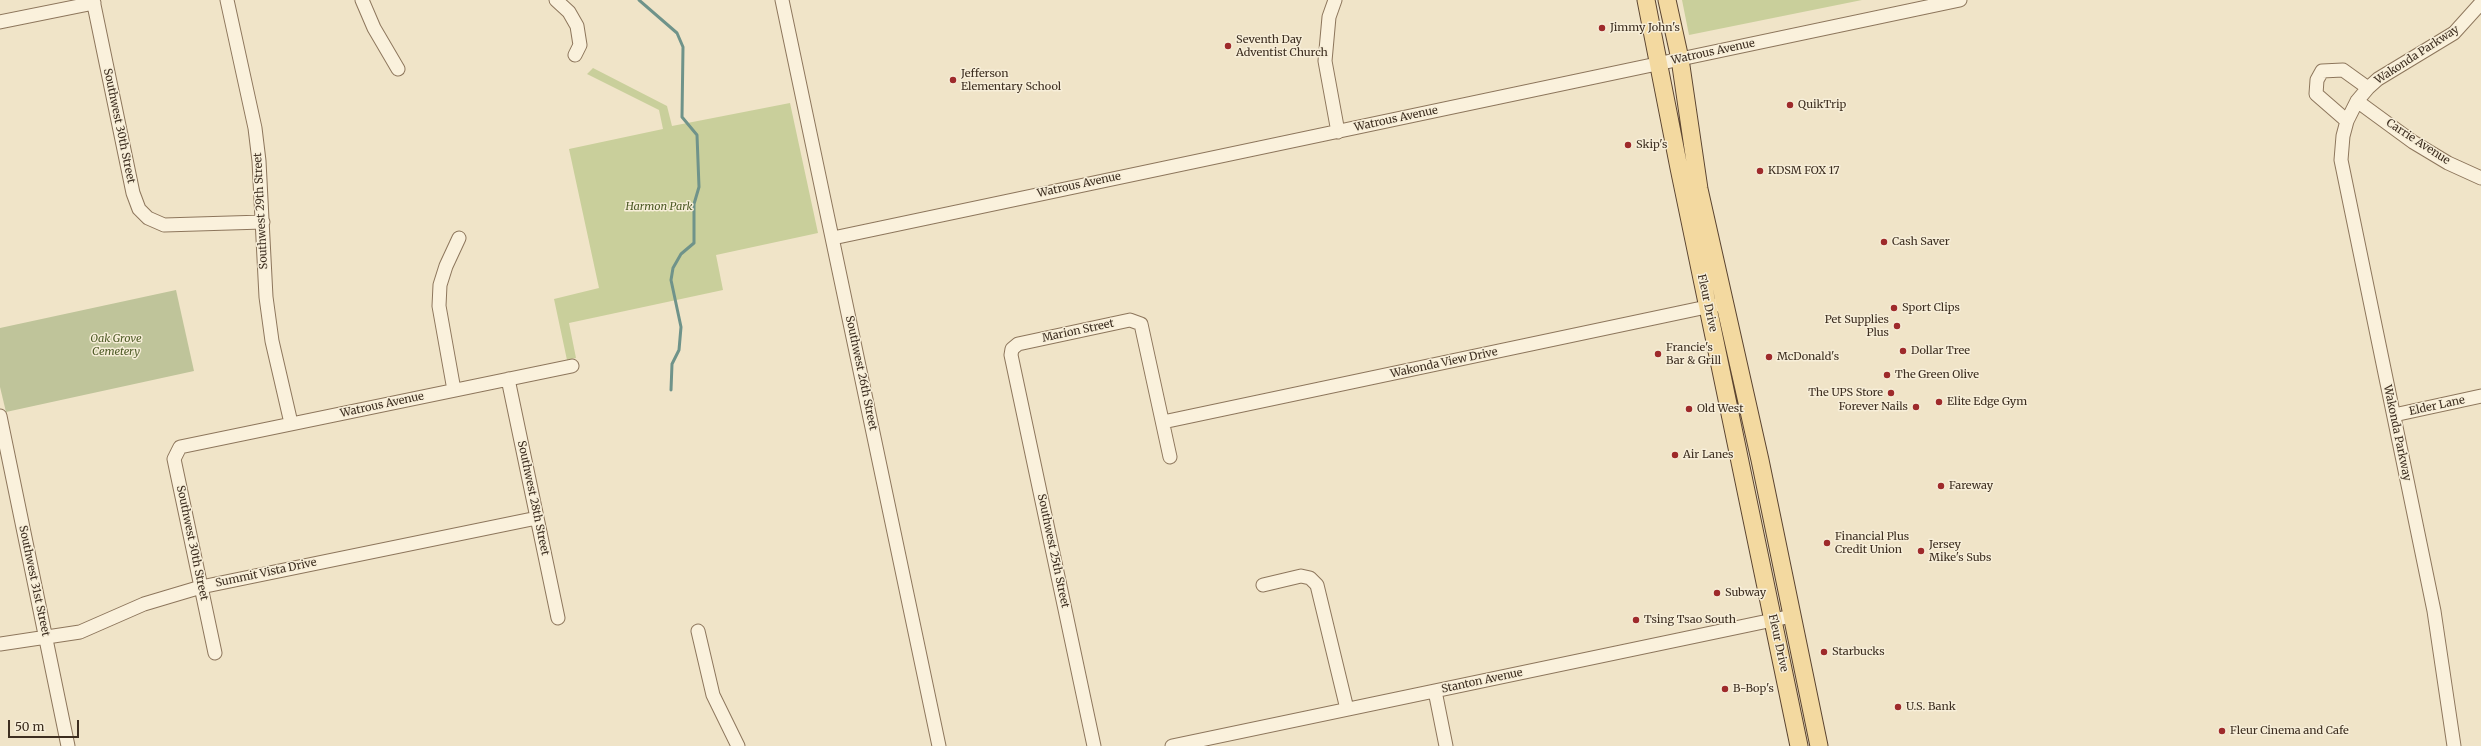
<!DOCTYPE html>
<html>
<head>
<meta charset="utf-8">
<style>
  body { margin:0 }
  #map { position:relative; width:2481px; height:746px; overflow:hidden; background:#f0e4c8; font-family:Merriweather,serif }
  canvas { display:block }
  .scale { position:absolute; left:8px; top:720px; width:71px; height:18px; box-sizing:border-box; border:2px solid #3d2e20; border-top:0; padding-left:5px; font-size:12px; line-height:14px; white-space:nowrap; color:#3d2e20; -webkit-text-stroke:3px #f7eed8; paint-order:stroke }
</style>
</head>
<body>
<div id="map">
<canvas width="2481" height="746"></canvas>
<div class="scale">50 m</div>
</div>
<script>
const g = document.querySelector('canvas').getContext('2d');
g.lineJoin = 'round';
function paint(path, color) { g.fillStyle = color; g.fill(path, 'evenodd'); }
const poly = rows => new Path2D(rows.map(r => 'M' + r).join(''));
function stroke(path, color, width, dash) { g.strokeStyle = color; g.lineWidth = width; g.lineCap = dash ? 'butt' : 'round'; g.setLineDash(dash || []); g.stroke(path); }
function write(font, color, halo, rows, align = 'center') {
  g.font = font + ' Merriweather,serif'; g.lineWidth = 3; g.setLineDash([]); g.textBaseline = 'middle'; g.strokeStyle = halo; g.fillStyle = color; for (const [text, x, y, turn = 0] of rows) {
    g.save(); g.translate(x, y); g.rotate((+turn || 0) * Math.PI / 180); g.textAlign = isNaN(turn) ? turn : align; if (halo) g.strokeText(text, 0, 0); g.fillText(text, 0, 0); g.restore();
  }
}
const green = poly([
  [1682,0,1862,0,1689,35],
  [593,68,667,106,672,126,790,103,818,233,716,255,723,290,569,323,576,358,567,360,554,299,599,288,569,149,663,129,659,110,587,74]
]);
const cemetery = poly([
  [176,290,194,371,6,412,0,387,0,328]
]);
const stream = poly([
  [639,0,677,33,683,47,682,117,697,135,699,187,694,204,694,243,681,254,673,268,671,280,681,327,679,350,672,364,671,390]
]);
const minor = poly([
  [93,0,133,193,139,209,148,218,164,225,263,222],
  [227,0,255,128,259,161,266,297,272,341,291,423],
  [362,0,374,28,398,69],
  [556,0,569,12,577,26,580,45,575,55],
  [782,0,939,746],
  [1335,0,1329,17,1325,61,1338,132],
  [0,22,94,3],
  [2357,101,2413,142,2448,163,2481,178],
  [2347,121,2316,94,2317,80,2322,71,2343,70,2368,88],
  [833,238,1960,0],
  [508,379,558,618],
  [454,390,439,306,440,285,446,266,459,238],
  [2394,415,2481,396],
  [0,416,68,746],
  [1163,422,1716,305],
  [1263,585,1301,576,1310,578,1317,585,1347,709],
  [698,631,713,695,738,746],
  [0,644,80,632,144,604,201,587,537,518],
  [215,653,174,459,180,447,572,366],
  [1435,691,1446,746],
  [1094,746,1011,355,1012,349,1018,344,1130,320,1141,324,1170,457],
  [1172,746,1792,616],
  [2454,746,2434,611,2341,160,2343,136,2347,121,2357,101,2368,88,2378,79,2454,33,2481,3]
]);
const major = poly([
  [1646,0,1679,168,1799,746],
  [1667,0,1680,59,1699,189,1760,460,1819,746]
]);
const markers = [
  [1602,28,4,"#9e2a2b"],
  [1228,46,4,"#9e2a2b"],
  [953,80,4,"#9e2a2b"],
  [1790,105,4,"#9e2a2b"],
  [1628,145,4,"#9e2a2b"],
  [1760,171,4,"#9e2a2b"],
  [1884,242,4,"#9e2a2b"],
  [1894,308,4,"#9e2a2b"],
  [1897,326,4,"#9e2a2b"],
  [1903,351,4,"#9e2a2b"],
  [1658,354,4,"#9e2a2b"],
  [1769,357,4,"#9e2a2b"],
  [1887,375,4,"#9e2a2b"],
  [1891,393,4,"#9e2a2b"],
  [1939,402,4,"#9e2a2b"],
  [1916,407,4,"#9e2a2b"],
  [1689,409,4,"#9e2a2b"],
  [1675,455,4,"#9e2a2b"],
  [1941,486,4,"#9e2a2b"],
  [1827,543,4,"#9e2a2b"],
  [1921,551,4,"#9e2a2b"],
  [1717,593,4,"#9e2a2b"],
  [1636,620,4,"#9e2a2b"],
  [1824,652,4,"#9e2a2b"],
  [1725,689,4,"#9e2a2b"],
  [1898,707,4,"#9e2a2b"],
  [2222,731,4,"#9e2a2b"]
];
const poiNames = [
  ["Jimmy John's",1610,28],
  ["Seventh Day",1236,40],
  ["Adventist Church",1236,53],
  ["Jefferson",961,74],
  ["Elementary School",961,87],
  ["QuikTrip",1798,105],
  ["Skip's",1636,145],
  ["KDSM FOX 17",1768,171],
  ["Cash Saver",1892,242],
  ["Sport Clips",1902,308],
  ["Pet Supplies",1889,320,"right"],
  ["Plus",1889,333,"right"],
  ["Francie's",1666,348],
  ["Bar & Grill",1666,361],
  ["Dollar Tree",1911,351],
  ["McDonald's",1777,357],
  ["The Green Olive",1895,375],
  ["The UPS Store",1883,393,"right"],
  ["Elite Edge Gym",1947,402],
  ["Forever Nails",1908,407,"right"],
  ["Old West",1697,409],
  ["Air Lanes",1683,455],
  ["Fareway",1949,486],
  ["Financial Plus",1835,537],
  ["Credit Union",1835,550],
  ["Jersey",1929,545],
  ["Mike's Subs",1929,558],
  ["Subway",1725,593],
  ["Tsing Tsao South",1644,620],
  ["Starbucks",1832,652],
  ["B-Bop's",1733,689],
  ["U.S. Bank",1906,707],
  ["Fleur Cinema and Cafe",2230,731]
];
const streetNames = [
  ["Watrous Avenue",1713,52,-12],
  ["Wakonda Parkway",2417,55,-33],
  ["Watrous Avenue",1396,119,-12],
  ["Southwest 30th Street",119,126,78],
  ["Carrie Avenue",2418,142,33],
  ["Watrous Avenue",1079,185,-12],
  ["Southwest 29th Street",261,211,-93],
  ["Fleur Drive",1707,303,78],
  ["Marion Street",1078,331,-12],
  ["Wakonda View Drive",1444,363,-12],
  ["Southwest 26th Street",861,373,78],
  ["Watrous Avenue",382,405,-12],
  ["Elder Lane",2437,406,-12],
  ["Wakonda Parkway",2397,433,78],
  ["Southwest 28th Street",533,498,78],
  ["Southwest 30th Street",192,543,78],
  ["Southwest 25th Street",1053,551,78],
  ["Summit Vista Drive",266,573,-12],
  ["Southwest 31st Street",34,581,78],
  ["Fleur Drive",1778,643,78],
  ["Stanton Avenue",1482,681,-12]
];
const parkNames = [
  ["Harmon Park",659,207],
  ["Oak Grove",116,339],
  ["Cemetery",116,352]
];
paint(green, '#c9cf9b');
paint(cemetery, '#bfc49a');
stroke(stream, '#6f938a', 3);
stroke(minor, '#8d765c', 15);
stroke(major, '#5b4430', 19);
stroke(minor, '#faf1dc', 13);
stroke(major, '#f3d9a0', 17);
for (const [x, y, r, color] of markers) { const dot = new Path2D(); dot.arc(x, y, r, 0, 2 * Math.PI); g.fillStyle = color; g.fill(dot); stroke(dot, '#f7eed8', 1.5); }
write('11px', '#3d2e20', '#f7eed8', poiNames, 'left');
write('11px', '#3d2e20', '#f7eed8', streetNames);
write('italic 11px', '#4d5a26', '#f7eed8', parkNames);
</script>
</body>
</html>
